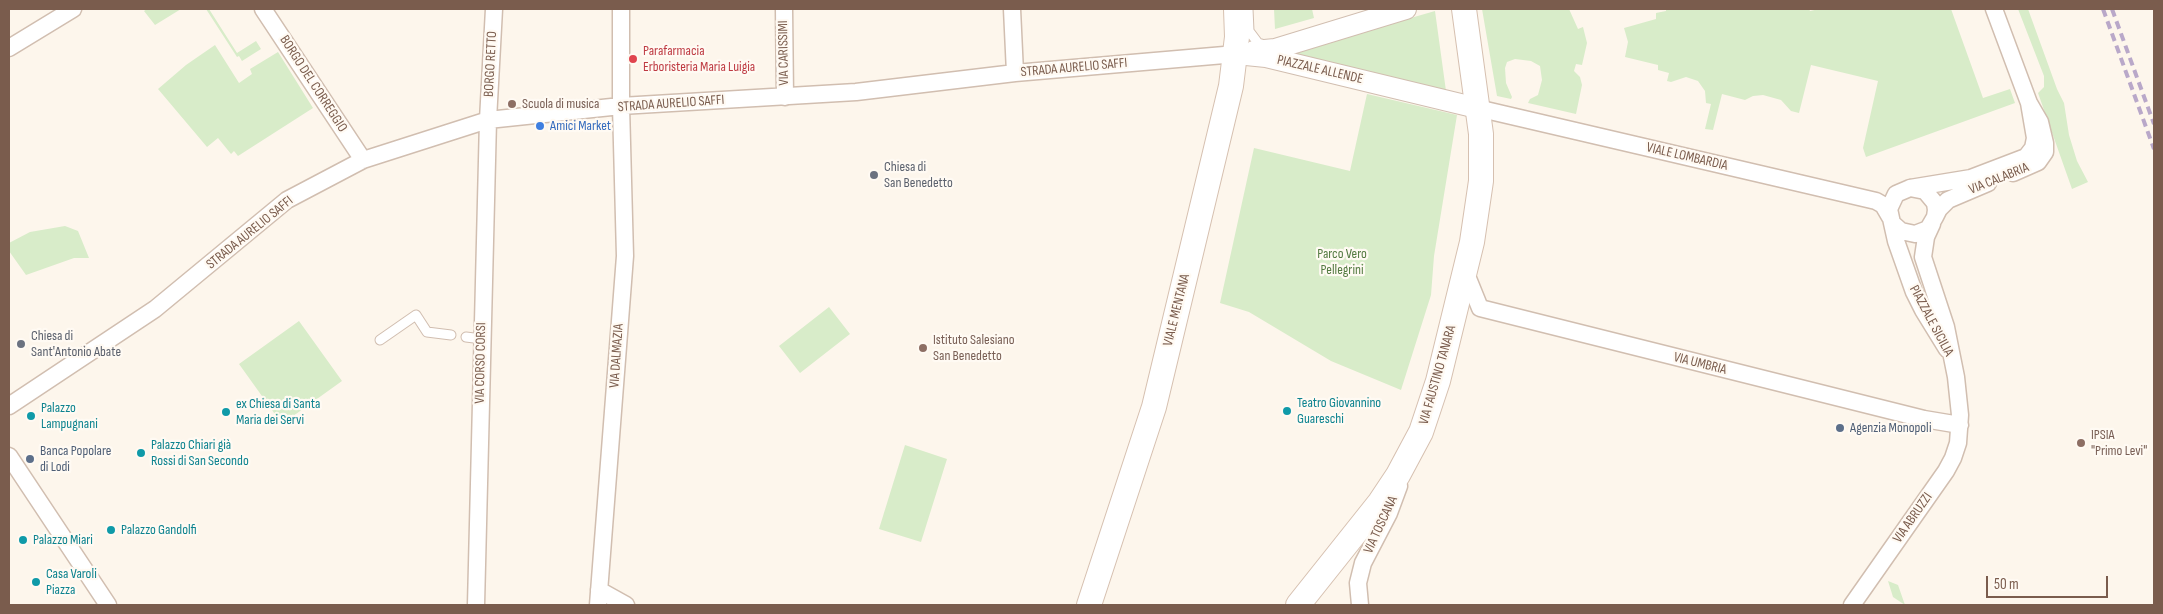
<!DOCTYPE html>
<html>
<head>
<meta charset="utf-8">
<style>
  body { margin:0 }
  #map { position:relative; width:2163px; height:614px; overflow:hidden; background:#fdf6ec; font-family:"Sofia Sans Condensed",sans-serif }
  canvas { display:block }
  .frame { position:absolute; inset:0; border:10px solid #7a5c4d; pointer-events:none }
  .scale { position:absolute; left:1986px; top:576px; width:122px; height:22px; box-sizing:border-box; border:2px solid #7a5c4d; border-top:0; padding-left:6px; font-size:15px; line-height:18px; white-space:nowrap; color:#7a5c4d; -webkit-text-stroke:4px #fffaf3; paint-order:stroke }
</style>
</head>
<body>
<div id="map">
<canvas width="2163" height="614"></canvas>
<div class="frame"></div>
<div class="scale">50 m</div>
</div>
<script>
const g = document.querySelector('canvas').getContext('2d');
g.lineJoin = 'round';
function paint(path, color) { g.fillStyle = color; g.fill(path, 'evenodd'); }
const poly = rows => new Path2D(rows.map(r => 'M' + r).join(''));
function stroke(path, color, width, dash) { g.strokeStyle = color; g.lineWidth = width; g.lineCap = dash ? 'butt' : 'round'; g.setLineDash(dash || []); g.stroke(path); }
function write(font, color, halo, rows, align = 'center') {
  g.font = font + ' "Sofia Sans Condensed",sans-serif'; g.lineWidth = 4.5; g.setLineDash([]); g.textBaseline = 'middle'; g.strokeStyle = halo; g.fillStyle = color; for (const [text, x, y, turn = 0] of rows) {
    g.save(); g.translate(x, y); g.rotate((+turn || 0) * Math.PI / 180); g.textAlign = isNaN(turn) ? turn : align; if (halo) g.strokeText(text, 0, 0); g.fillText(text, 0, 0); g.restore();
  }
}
const green = poly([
  [147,9,181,9,155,25,144,11],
  [206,9,209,9,237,53,256,41,261,49,242,61,239,56,237,57],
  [1274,9,1312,9,1314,18,1275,29],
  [1482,9,1569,9,1578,29,1583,27,1587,43,1582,65,1576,64,1574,71,1580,77,1582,85,1576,114,1528,103,1530,99,1538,95,1542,80,1540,66,1531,61,1515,59,1507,62,1505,68,1506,83,1512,97,1511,99,1497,96],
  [1666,9,1809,9,1810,11,1819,9,1951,9,1983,98,2010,89,2015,103,1866,157,1863,148,1878,81,1811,65,1799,113,1791,111,1781,100,1763,95,1753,96,1745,100,1722,94,1713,130,1705,129,1711,104,1706,103,1705,91,1698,81,1686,77,1671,82,1667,81,1669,73,1658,70,1658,65,1625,57,1628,42,1624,28,1656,19,1656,13,1666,11],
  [2018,9,2028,9,2057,89,2064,103,2069,135,2077,161,2088,182,2072,189,2038,93,2044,87,2044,76],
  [1435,11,1446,91,1293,54,1293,52],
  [215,45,239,83,252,74,250,69,278,52,313,108,238,156,234,151,231,154,218,138,207,147,158,89,186,65],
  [1367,94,1457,115,1434,256,1431,295,1401,390,1331,361,1249,312,1220,303,1254,148,1350,171],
  [65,226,78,231,89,258,74,258,26,275,9,251,9,243,30,232],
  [829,307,850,334,800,373,779,346],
  [299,321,342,381,282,424,239,364],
  [905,445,947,459,921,542,879,529],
  [1888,581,1898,585,1905,605,1893,597]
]);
const service = poly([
  [1248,9,1249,31,1258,43,1265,45],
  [466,337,482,339],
  [380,340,416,315,427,332,451,335]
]);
const minor = poly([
  [263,9,363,160],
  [784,9,785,97],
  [1012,9,1015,73],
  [1994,9,2029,103,2040,122,2045,143,2045,152,2038,162,2013,173],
  [9,48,73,9],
  [1477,108,1876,201,1883,205,1890,217],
  [1910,188,1925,191,1935,203,1936,210,1935,217,1928,229,1915,234,1901,231,1892,223,1889,209,1896,194,1910,188,1971,178,2026,157,2033,148,2035,138,2029,103],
  [1935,217,1939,209,1948,200,1988,183],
  [1892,223,1896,241,1914,292,1923,310,1947,349],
  [1465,271,1480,308,1924,419,1960,425],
  [9,406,155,309,287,200,363,160,488,120,621,106,856,92,1015,73,1236,54],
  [9,456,108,605],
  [599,590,626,605],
  [476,605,488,120,494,9],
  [598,605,625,256,621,106,621,9],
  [1360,605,1358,583,1363,563,1389,513,1399,486],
  [1852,605,1946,471,1953,458,1958,443,1960,415,1956,377,1946,327,1923,257,1926,237,1932,224]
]);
const tertiary = poly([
  [1254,51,1275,49,1406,9],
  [1236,54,1266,57,1477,108]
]);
const secondary = poly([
  [1089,605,1154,407,1231,86,1237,37,1236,9],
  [1298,605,1380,502,1398,475,1421,432,1438,381,1472,242,1481,181,1481,134,1464,9]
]);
const rail = poly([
  [2103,9,2154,149],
  [2112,9,2154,124]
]);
const markers = [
  [633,59,5,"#e0444e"],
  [512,104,5,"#8d6e63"],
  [540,126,5,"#3f7fe0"],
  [874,175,5,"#6b7280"],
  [21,344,5,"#6b7280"],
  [923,348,5,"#8d6e63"],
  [1287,411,5,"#0f9aa8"],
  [226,412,5,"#0f9aa8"],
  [31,416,5,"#0f9aa8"],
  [1840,428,5,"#5c6f8a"],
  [2081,443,5,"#8d6e63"],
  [141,453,5,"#0f9aa8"],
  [30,459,5,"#5c6f8a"],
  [111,530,5,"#0f9aa8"],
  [23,540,5,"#0f9aa8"],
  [36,582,5,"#0f9aa8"]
];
const healthNames = [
  ["Parafarmacia",643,51],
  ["Erboristeria Maria Luigia",643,67]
];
const streetNames = [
  ["VIA CARISSIMI",784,53,-91],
  ["BORGO RETTO",491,64,-87],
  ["STRADA AURELIO SAFFI",1074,68,-5],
  ["PIAZZALE ALLENDE",1320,70,13],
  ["BORGO DEL CORREGGIO",313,84,57],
  ["STRADA AURELIO SAFFI",671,104,-4],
  ["VIALE LOMBARDIA",1687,157,13],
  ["VIA CALABRIA",1999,179,-22],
  ["STRADA AURELIO SAFFI",250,233,-39],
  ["VIALE MENTANA",1177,310,-76],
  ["PIAZZALE SICILIA",1931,321,62],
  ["VIA DALMAZIA",617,356,-86],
  ["VIA CORSO CORSI",481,363,-89],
  ["VIA UMBRIA",1700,364,14],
  ["VIA FAUSTINO TANARA",1438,375,-74],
  ["VIA ABRUZZI",1913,518,-55],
  ["VIA TOSCANA",1381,525,-65]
];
const educationNames = [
  ["Scuola di musica",522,104],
  ["Istituto Salesiano",933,340],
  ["San Benedetto",933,356],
  ["IPSIA",2091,435],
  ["\"Primo Levi\"",2091,451]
];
const shopNames = [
  ["Amici Market",550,126]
];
const worshipNames = [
  ["Chiesa di",884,167],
  ["San Benedetto",884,183],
  ["Chiesa di",31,336],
  ["Sant'Antonio Abate",31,352]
];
const parkNames = [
  ["Parco Vero",1342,254],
  ["Pellegrini",1342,270]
];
const cultureNames = [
  ["Teatro Giovannino",1297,403],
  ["Guareschi",1297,419],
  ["ex Chiesa di Santa",236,404],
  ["Maria dei Servi",236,420],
  ["Palazzo",41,408],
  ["Lampugnani",41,424],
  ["Palazzo Chiari già",151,445],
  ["Rossi di San Secondo",151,461],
  ["Palazzo Gandolfi",121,530],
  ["Palazzo Miari",33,540],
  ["Casa Varoli",46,574],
  ["Piazza",46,590]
];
const serviceNames = [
  ["Agenzia Monopoli",1850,428],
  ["Banca Popolare",40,451],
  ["di Lodi",40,467]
];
paint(green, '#d8ecc9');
stroke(service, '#d1beb0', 11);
stroke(minor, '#d1beb0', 19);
stroke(tertiary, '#d1beb0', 22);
stroke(secondary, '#d6c0b0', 26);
stroke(service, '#fff', 9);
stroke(minor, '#fff', 16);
stroke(tertiary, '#fff', 20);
stroke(secondary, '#fff', 24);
stroke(rail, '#b9a8c9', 4, [8, 5]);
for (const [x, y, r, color] of markers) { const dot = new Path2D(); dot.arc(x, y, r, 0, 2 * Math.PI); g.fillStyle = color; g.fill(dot); stroke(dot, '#fffaf3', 2); }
write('14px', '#be3a42', '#fffaf3', healthNames, 'left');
write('14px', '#7a5c4d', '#fffaf3', streetNames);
write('14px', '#785e54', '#fffaf3', educationNames, 'left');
write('14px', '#366cbe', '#fffaf3', shopNames, 'left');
write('14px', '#5b616d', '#fffaf3', worshipNames, 'left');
write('14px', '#537a41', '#fffaf3', parkNames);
write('14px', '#0d838f', '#fffaf3', cultureNames, 'left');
write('14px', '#4e5e75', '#fffaf3', serviceNames, 'left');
</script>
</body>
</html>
